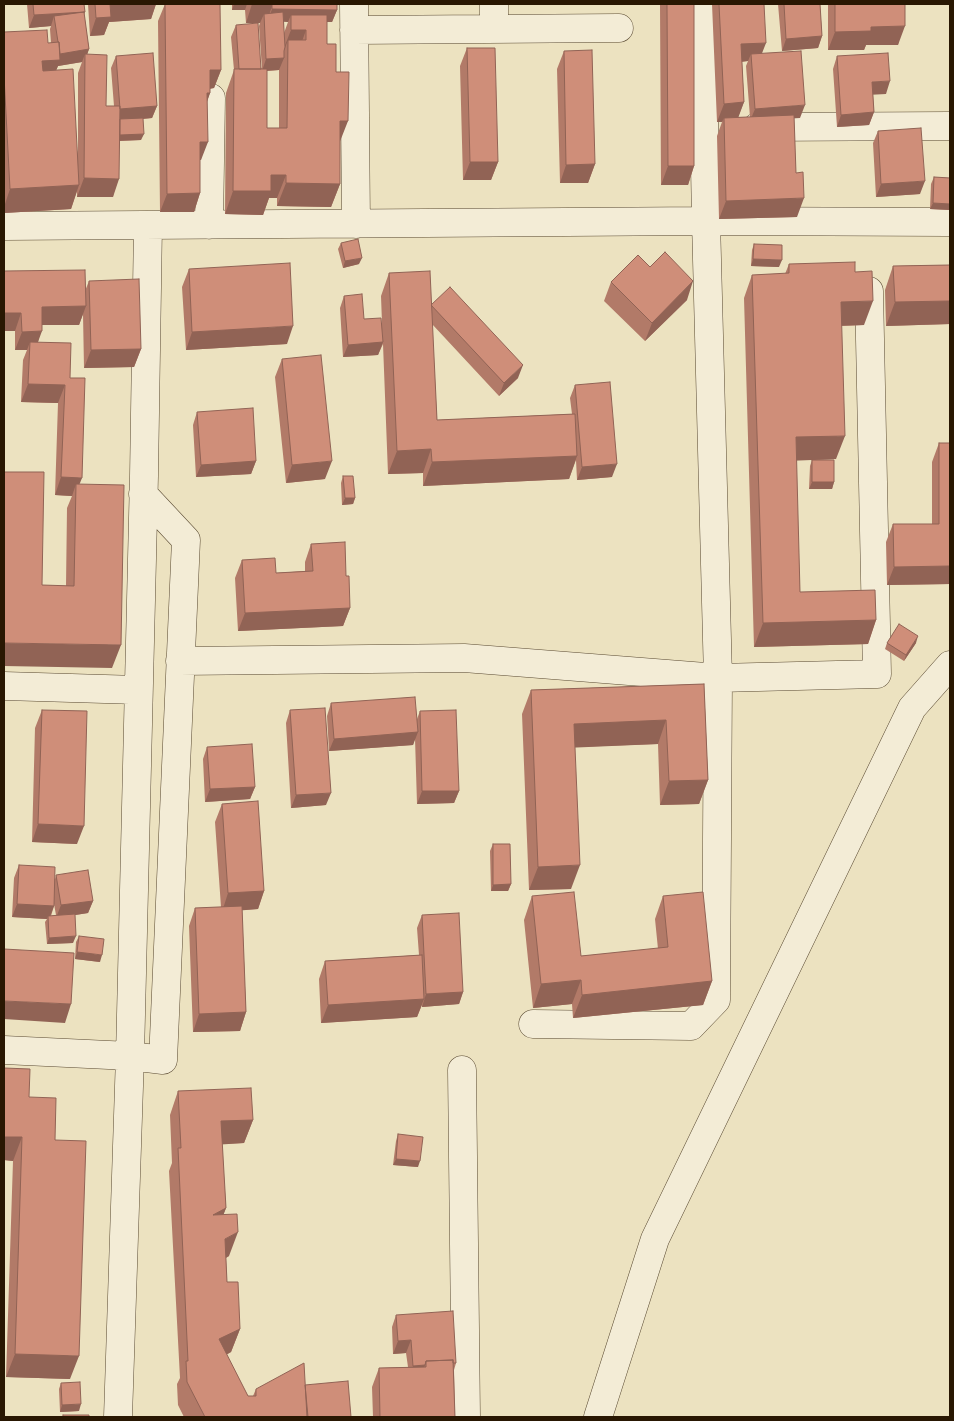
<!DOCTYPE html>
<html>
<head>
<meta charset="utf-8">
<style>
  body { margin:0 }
  #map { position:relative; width:954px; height:1421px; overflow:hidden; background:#ece2c0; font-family:Cardo,serif }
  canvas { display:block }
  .frame { position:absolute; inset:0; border:5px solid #291702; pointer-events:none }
</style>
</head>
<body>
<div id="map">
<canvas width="954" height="1421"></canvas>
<div class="frame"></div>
</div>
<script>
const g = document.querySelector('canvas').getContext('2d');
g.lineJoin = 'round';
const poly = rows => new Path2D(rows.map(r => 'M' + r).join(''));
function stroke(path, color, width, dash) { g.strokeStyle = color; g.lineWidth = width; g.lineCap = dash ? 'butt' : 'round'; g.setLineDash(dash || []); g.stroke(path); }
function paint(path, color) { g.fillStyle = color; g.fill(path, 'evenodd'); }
const minor = poly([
  [354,4,356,224],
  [494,4,494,29],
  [354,30,619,28],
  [757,127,950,126],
  [209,225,211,98],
  [4,226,706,221,950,222],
  [180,661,464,658,718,678,877,674,869,291],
  [4,686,138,690],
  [533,1024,691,1026,716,1000,718,678,706,221,702,4],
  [4,1050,130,1056,163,1060,186,540,143,494],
  [462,1070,466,1417],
  [118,1417,130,1056,144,476,148,225],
  [598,1417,655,1239,912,708,950,665]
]);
const wall = poly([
  [27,4,84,4,85,12,84,13,89,49,87,54,106,106,114,106,111,68,116,56,157,106,152,118,143,119,141,140,120,141,113,197,77,197,77,191,71,209,4,213,4,32,48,43,51,43,50,29,51,26,29,28],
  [82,62,78,73,78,154,56,70,58,66],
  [88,4,156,4,151,19,109,22,104,35,90,36],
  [165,4,221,70,214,88,210,89,210,93,207,101,201,160,200,160,200,193,194,212,160,212,158,21],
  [232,4,337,4,337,10,332,22,327,22,327,44,336,72,340,143,340,184,331,207,277,206,277,198,269,198,263,215,225,214,226,93,234,70,231,37,236,25,262,69,259,26,260,23,246,23,245,10,232,10],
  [284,21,288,22,284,33],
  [279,70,279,128,267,128,267,71],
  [660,4,694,4,694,166,688,185,661,185],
  [712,4,764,4,762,53,800,118,794,118,797,217,719,219,717,136,722,122,717,122],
  [748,61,746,66,750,117,738,117,744,102,742,62],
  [778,4,820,4,822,36,818,48,782,51],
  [828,4,905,4,898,45,866,45,864,50,828,50],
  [467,48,498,162,491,180,463,180,460,66],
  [564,51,595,164,588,183,560,183,557,69],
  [837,56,886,94,873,94,874,112,869,125,837,127,833,69],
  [878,131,920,194,876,197,873,143],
  [934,177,950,178,950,210,930,209,931,184],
  [341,243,359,264,343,268,338,249],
  [754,244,779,267,751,266,752,250],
  [789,264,855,272,864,325,841,326,836,459,814,460,834,482,832,489,809,489,810,466,812,460,796,460,800,592,876,620,868,644,754,647,744,298,752,275,785,274],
  [950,265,950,324,886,326,885,290,893,266],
  [650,267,687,300,645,341,604,301,611,282],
  [189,269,287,344,186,350,182,287],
  [4,271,85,291,89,281,141,349,134,367,84,368,83,314,79,325,42,325,38,342,70,378,79,484,112,668,42,585,66,586,67,508,72,496,55,495,58,403,21,402,23,360,27,350,15,350,15,331],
  [389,273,431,304,518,378,499,396,432,324,437,420,572,414,570,398,575,385,612,477,577,480,576,460,569,479,423,486,423,473,388,474,383,344,378,355,343,357,340,308,344,296,364,319,382,323,381,296],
  [282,359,325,479,286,483,275,377],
  [197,412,256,461,251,474,196,477,193,425],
  [939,443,950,443,950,584,887,585,886,542,893,524,932,524,932,462],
  [343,476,355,498,353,504,342,505,341,483],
  [311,544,346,576,350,608,343,626,238,631,235,578,242,560,276,573,305,571,305,562],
  [887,643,916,643,904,661,885,649],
  [704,684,708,780,699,804,660,805,658,744,575,747,571,889,529,890,522,714,531,690],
  [331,703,417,719,420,711,459,791,454,803,417,804,415,738,413,745,329,751,327,716],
  [42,710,77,844,32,842,35,728],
  [290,710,326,805,291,808,286,723],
  [207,747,255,787,250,799,205,802,203,759],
  [222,804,264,891,258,909,242,910,246,1012,240,1031,193,1032,189,926,195,908,221,907,215,822],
  [493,844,511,884,508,891,491,891,490,851],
  [19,865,55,879,56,875,93,901,88,913,75,915,73,943,47,944,45,922,47,919,12,917,14,878],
  [54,904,56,915,51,916,54,906],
  [532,896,581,956,658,949,655,919,663,896,712,981,703,1005,573,1018,572,1004,533,1008,524,920],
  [422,915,463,992,459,1004,422,1007,422,1005,417,1017,321,1023,319,979,325,961,419,955,417,928],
  [79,936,100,962,75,959,76,942],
  [4,1068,29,1097,55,1140,70,1379,6,1377,13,1161,4,1160],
  [178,1091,253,1120,244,1143,222,1144,226,1208,223,1215,229,1256,226,1258,227,1282,240,1329,231,1352,226,1355,248,1396,253,1396,256,1389,305,1385,351,1417,184,1417,178,1405,177,1384,180,1378,169,1171,172,1163,170,1115],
  [398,1134,418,1167,393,1165,396,1141],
  [396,1315,456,1363,454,1370,455,1417,373,1417,372,1387,379,1368,408,1367,406,1353,393,1354,392,1327],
  [61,1383,79,1411,60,1412,59,1389]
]);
const shadedWall = poly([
  [110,4,156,4,151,19,109,22,104,35,90,36,96,18],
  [234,4,247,4,245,10,232,10],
  [252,4,273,4,266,23,264,14,260,23,246,23],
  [513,4,541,4,512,5],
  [272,9,337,10,332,22,291,22,291,15,288,22,268,21],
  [85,12,80,24,54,16,51,26,29,28,34,15],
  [905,26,898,45,866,45,864,50,828,50,835,32,871,27],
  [291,30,306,30,298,53,288,40,283,53,282,53],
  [822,36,818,48,782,51,786,39],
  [766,43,759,61,751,54,748,61,734,62,741,44],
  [89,49,85,61,85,54,82,62,58,66,51,83,34,84,42,61,59,54],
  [284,58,279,70,262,71,266,59],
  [210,70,221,70,214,88,204,89],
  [890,81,886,94,867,95,872,82],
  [207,93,210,93,204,111],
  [744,102,737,121,724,118,722,122,717,122,724,104],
  [805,105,800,118,750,121,755,109],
  [157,106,152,118,115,121,120,109],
  [874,112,869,125,837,127,841,115],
  [340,121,348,121,339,144],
  [144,134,141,140,113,141,116,135],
  [200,142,208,142,201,160,193,160],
  [470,162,498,162,491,180,463,180],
  [595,164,588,183,560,183,566,165],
  [668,166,694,166,688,185,661,185],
  [271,175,286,175,277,198,269,198,263,215,225,214,233,191],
  [84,178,119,179,113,197,77,197],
  [925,181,920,194,876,197,881,184],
  [286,183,340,184,331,207,277,206],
  [79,185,71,209,4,213,4,207,10,189],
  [200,193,194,212,160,212,167,194],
  [804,198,797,217,719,219,726,201],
  [933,203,950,204,950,210,930,209],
  [362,258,359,264,343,268,345,261],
  [753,259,782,260,779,267,751,266],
  [693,281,687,300,645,341,652,323],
  [873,301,864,325,832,326,841,302],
  [950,301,950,324,886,326,895,302],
  [86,306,79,325,35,325,42,307],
  [4,313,21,313,15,331,4,331],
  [293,326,287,344,186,350,192,332],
  [42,331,35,350,30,342,27,350,15,350,22,332],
  [383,342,378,355,343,357,348,345],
  [141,349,134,367,84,368,91,350],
  [523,365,518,378,499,396,504,383],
  [28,384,65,385,58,403,21,402],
  [845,436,836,459,787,461,796,437],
  [431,449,423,473,388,474,397,451],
  [577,456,569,479,423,486,432,462],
  [256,461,251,474,196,477,201,465],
  [332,461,325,479,286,483,292,465],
  [617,464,612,477,577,480,582,467],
  [61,477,82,478,76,493,76,484,72,496,55,495],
  [812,482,834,482,832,489,809,489],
  [345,498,355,498,353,504,342,505],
  [950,566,950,584,887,585,894,567],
  [350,608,343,626,238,631,245,613],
  [876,620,868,644,754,647,763,623],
  [918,636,916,643,904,661,906,655],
  [4,643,121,645,112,668,4,666],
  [666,720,658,744,565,748,574,724],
  [418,732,413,745,329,751,334,739],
  [708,780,699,804,660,805,669,781],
  [255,787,250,799,205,802,210,789],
  [422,791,459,791,454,803,417,804],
  [331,793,326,805,291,808,296,795],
  [38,824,84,826,77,844,32,842],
  [580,865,571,889,529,890,538,867],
  [511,884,508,891,491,891,493,885],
  [264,891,258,909,222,912,228,893],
  [93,901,88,913,56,918,61,905],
  [17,904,54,906,49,919,48,916,47,919,12,917],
  [76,936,73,943,47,944,49,938],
  [77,952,102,955,100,962,75,959],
  [581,980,572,1004,533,1008,541,984],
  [712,981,703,1005,573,1018,582,995],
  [463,992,459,1004,422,1007,426,994],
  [424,999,417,1017,321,1023,328,1005],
  [4,1001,71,1004,65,1023,4,1019],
  [246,1012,240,1031,193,1032,199,1014],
  [253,1120,244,1143,213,1145,221,1121],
  [4,1137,22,1137,13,1161,4,1160],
  [396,1159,420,1161,418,1167,393,1165],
  [226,1208,217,1232,213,1215],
  [238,1232,229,1256,216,1263,225,1239],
  [240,1329,231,1352,210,1363,219,1339],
  [411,1340,406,1353,393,1354,398,1341],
  [15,1354,79,1356,70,1379,6,1377],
  [425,1365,420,1378,408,1379,413,1366],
  [81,1404,79,1411,60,1412,62,1405]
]);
const building = poly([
  [33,4,84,4,85,12,34,15,33,4],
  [95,4,115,4,110,4,111,17,96,18,95,4],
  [165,4,220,4,221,70,210,70,210,93,207,93,208,142,200,142,200,193,167,194,165,4],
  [272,4,337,4,337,10,272,9,272,4],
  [667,4,694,4,694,166,668,166,667,4],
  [719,4,764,4,766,43,741,44,744,102,724,104,719,4],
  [784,4,820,4,822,36,786,39,784,4],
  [835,4,905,4,905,26,871,27,871,31,835,32,835,4],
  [84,12,89,49,60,54,59,42,58,42,54,16,84,12],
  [283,12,285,47,284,51,284,58,266,59,264,14,283,12],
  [291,15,327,15,327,44,336,44,336,72,349,72,348,121,340,121,340,184,286,183,286,175,271,175,271,191,233,191,234,69,267,69,267,128,287,128,288,40,306,40,306,30,291,30,291,15],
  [258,23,261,69,239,69,236,25,258,23],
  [47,30,48,43,59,42,60,60,42,61,43,71,73,69,79,185,10,189,4,76,4,32,47,30],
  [467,48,495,48,498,162,470,162,467,48],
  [592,50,595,164,566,165,564,51,592,50],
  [801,51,805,105,755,109,751,54,801,51],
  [153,53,157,106,120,109,116,56,153,53],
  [888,53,890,81,872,82,874,112,841,115,837,56,888,53],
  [85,54,107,55,106,106,120,106,119,179,84,178,85,54],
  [794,115,796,173,803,172,804,198,726,201,724,118,794,115],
  [143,118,144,134,120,135,120,119,143,118],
  [921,128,925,181,881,184,878,131,921,128],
  [934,177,950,178,950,204,933,203,934,177],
  [358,239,362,258,345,261,341,243,358,239],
  [754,244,782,245,782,260,753,259,754,244],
  [665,252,693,281,652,323,611,282,638,255,650,267,665,252],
  [855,262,855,272,872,271,873,301,841,302,845,436,796,437,800,592,875,590,876,620,763,623,752,275,789,273,789,264,855,262],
  [290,263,293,326,192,332,189,269,290,263],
  [950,265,950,301,895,302,893,266,950,265],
  [85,270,86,306,42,307,42,331,22,332,21,313,4,313,4,271,85,270],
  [430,271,437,420,575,414,577,456,432,462,431,449,397,451,389,273,430,271],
  [139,279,141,349,91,350,89,281,139,279],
  [450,287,523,365,504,383,431,305,450,287],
  [362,294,364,319,381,318,383,342,348,345,344,296,362,294],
  [30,342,71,343,70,378,85,378,82,478,61,477,65,385,28,384,30,342],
  [321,355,332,461,292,465,282,359,321,355],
  [610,382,617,464,582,467,575,385,610,382],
  [253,408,256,461,201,465,197,412,253,408],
  [939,443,950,443,950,566,894,567,893,524,939,524,939,443],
  [812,460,834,460,834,482,812,482,812,460],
  [4,472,44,472,42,585,74,586,76,484,124,485,121,645,4,643,4,472],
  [343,476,353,476,355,498,345,498,343,476],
  [345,542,346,576,349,576,350,608,245,613,242,560,275,558,276,573,313,571,311,544,345,542],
  [899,624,918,636,906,655,887,643,899,624],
  [704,684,708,780,669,781,666,720,574,724,580,865,538,867,531,690,704,684],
  [415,697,418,732,334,739,331,703,415,697],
  [325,708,331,793,296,795,290,710,325,708],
  [42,710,87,711,84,826,38,824,42,710],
  [456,710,459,791,422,791,420,711,456,710],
  [252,744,255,787,210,789,207,747,252,744],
  [258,801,264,891,228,893,222,804,258,801],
  [493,844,510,844,511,884,493,885,493,844],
  [19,865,55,867,54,906,17,904,19,865],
  [88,870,93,901,61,905,56,875,88,870],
  [574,892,581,956,668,947,663,896,703,892,712,981,582,995,581,980,541,984,532,896,574,892],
  [242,906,246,1012,199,1014,195,908,242,906],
  [459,913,463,992,426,994,422,915,459,913],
  [75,914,76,936,49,938,48,916,75,914],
  [79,936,104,939,102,955,77,952,79,936],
  [4,949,74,953,71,1004,4,1001,4,949],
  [422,955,424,999,328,1005,325,961,422,955],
  [4,1068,30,1069,29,1097,56,1098,55,1140,86,1141,79,1356,15,1354,22,1137,4,1137,4,1068],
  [251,1088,253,1120,221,1121,226,1208,213,1215,237,1214,238,1232,225,1239,227,1282,238,1282,240,1329,219,1339,248,1396,256,1396,256,1389,304,1363,307,1417,205,1417,187,1382,186,1361,188,1361,178,1148,181,1148,178,1091,251,1088],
  [398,1134,423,1137,420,1161,396,1159,398,1134],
  [453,1311,456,1363,453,1363,453,1360,426,1361,425,1365,413,1366,411,1340,398,1341,396,1315,453,1311],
  [453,1360,455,1417,380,1417,379,1368,426,1367,426,1361,453,1360],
  [348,1381,351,1417,308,1417,305,1385,348,1381],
  [80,1382,81,1404,62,1405,61,1383,80,1382],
  [63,1415,89,1415,89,1417,63,1417,63,1415]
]);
stroke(minor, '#5a4a32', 29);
stroke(minor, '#f3ecd6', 28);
paint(wall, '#b27a68');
paint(shadedWall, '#916355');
paint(building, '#cf8e79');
stroke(building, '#916355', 1);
</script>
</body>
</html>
